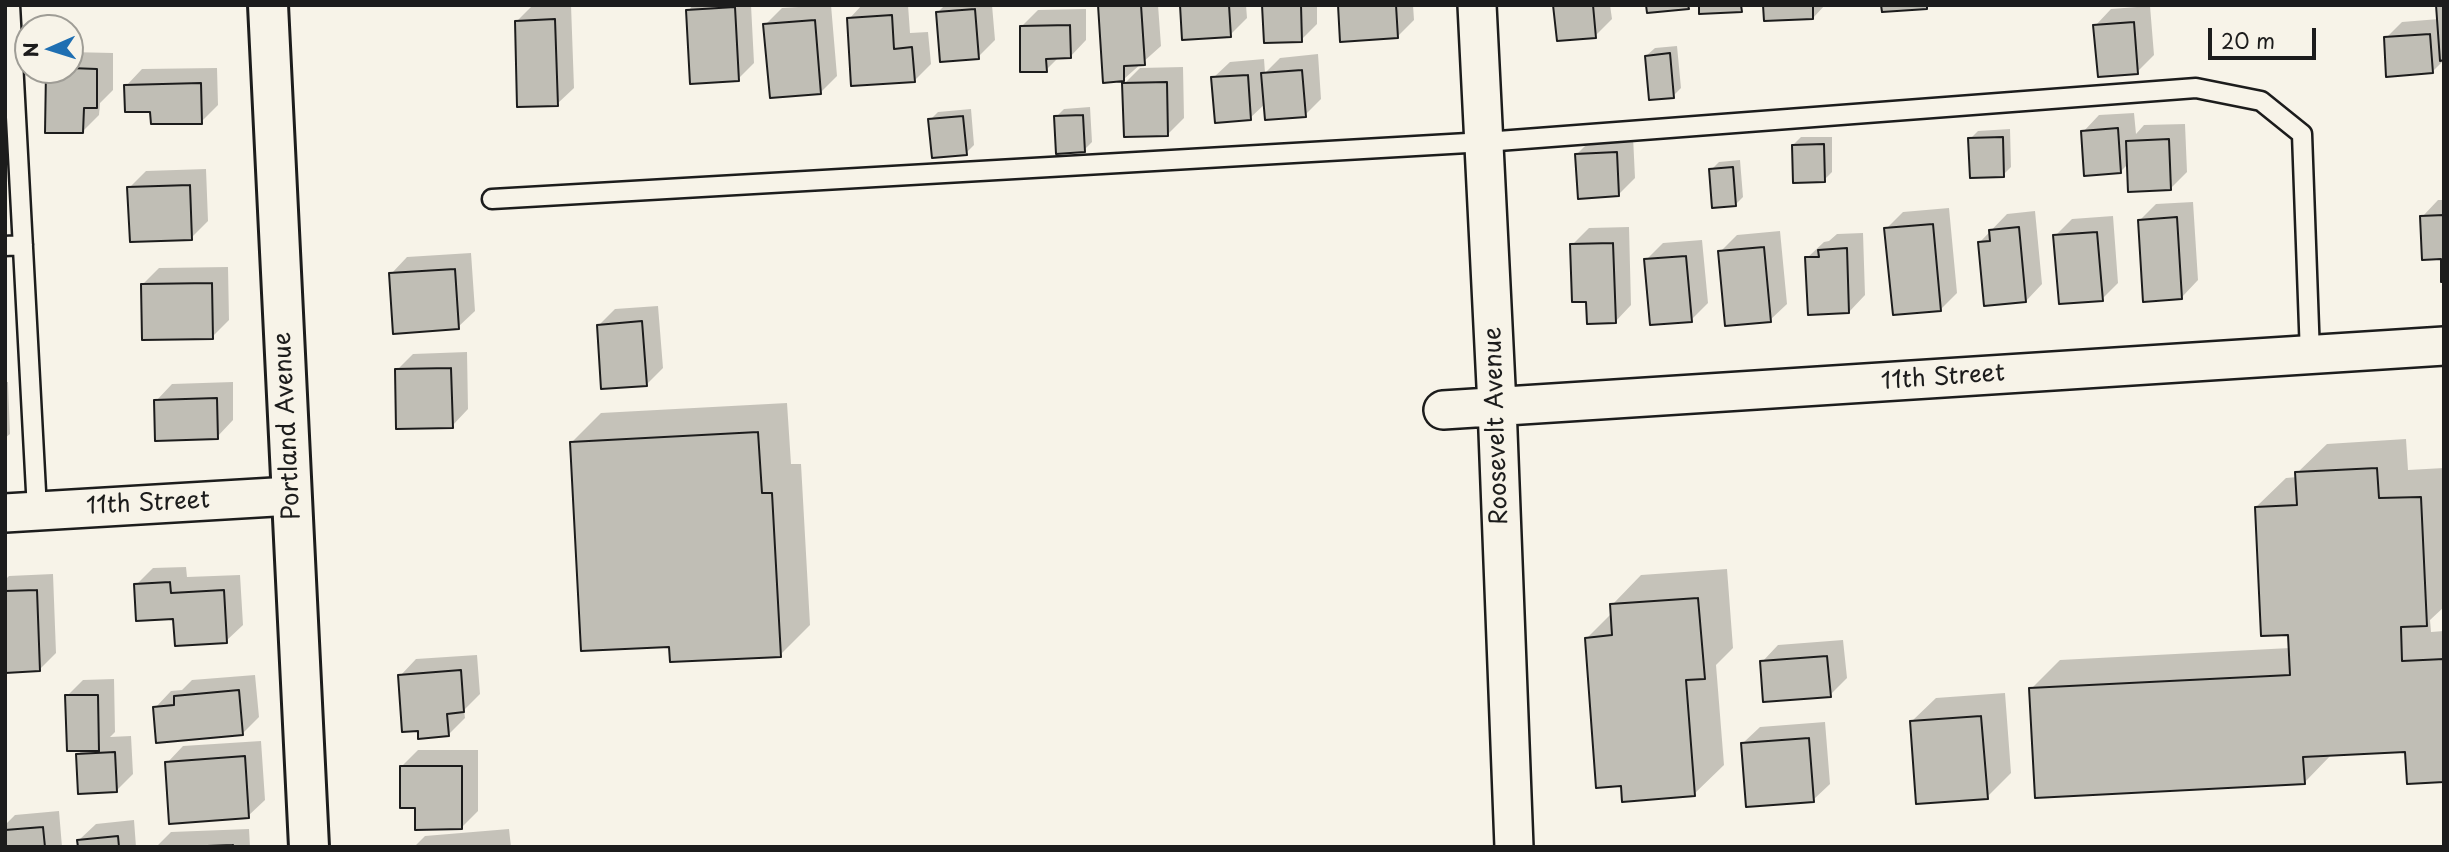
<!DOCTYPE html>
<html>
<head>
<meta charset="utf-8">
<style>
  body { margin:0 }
  #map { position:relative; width:2449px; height:852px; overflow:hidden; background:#f7f3e8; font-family:"Playpen Sans",sans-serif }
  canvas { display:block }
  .frame { position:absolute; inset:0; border:7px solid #1c1c1c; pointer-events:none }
  .north { position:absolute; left:14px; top:14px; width:70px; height:70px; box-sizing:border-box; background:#f7f3e8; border:2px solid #9f9d96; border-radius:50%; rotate:267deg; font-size:19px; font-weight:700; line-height:28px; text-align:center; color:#1c1c1c }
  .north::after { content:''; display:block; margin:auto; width:24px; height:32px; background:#1f6fb2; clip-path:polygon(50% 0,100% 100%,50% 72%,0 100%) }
  .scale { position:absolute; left:2208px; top:28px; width:108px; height:32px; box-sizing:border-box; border:4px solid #1c1c1c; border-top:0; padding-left:9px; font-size:21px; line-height:24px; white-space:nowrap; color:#1c1c1c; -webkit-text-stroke:5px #f7f3e8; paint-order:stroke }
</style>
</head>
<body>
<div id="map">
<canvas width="2449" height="852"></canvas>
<div class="frame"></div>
<div class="north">N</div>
<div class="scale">20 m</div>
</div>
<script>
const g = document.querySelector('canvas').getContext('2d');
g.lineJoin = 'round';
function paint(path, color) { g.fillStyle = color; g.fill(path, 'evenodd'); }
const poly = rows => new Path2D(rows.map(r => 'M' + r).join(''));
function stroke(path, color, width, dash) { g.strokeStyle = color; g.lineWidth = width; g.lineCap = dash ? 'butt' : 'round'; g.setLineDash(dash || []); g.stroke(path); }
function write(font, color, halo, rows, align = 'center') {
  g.font = font + ' "Playpen Sans",sans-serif'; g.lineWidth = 7; g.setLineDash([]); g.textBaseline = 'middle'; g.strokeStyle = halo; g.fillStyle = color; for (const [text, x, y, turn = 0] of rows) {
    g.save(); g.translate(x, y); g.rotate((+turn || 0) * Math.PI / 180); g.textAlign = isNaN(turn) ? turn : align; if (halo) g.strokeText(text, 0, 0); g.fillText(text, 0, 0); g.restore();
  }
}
const shadow = poly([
  [533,5,571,5,574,88,557,104,517,21],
  [693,5,751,5,754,63,738,79,688,11],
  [831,5,837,76,820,93,765,25,782,8],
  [862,5,908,5,910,33,928,32,931,64,914,81,849,19],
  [945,5,992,5,995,40,978,57,938,12],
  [1099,5,1158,5,1161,46,1124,79],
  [1182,5,1246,5,1247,18,1230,35],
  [1264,5,1317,5,1317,24,1301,40],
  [1339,5,1413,5,1414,20,1398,36],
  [1555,5,1610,5,1612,19,1595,36],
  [1765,5,1825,5,1813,18],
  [2444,5,2444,60,2432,72,2386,38,2402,22,2439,19],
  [2150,6,2154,55,2137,72,2095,26,2111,9],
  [1086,9,1086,40,1070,57,1059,57,1046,70,1022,26,1038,10],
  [1677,46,1681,88,1673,96,1646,56,1655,48],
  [70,52,113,53,113,90,100,103,99,115,83,131,70,70],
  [1318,54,1321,99,1305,115,1266,103,1250,118,1213,78,1230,62,1264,59,1265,73,1280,58],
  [1183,67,1184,118,1168,134,1124,84,1140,68],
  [217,68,218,105,201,122,152,110,126,86,142,69],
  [1090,107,1092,142,1084,150,1056,117,1064,109],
  [971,109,974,145,966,153,930,120,938,112],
  [2134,113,2136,134,2144,125,2185,124,2187,172,2170,189,2128,164,2121,171,2083,132,2099,115],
  [2010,129,2011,167,2003,175,1970,139,1978,131],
  [1633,136,1635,178,1618,195,1576,155,1593,138],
  [1801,137,1832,137,1832,172,1824,180,1793,145],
  [1740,160,1743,197,1735,205,1711,170,1719,162],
  [206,169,208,221,191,238,129,188,146,171],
  [2438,200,2444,200,2444,280,2443,257,2422,217],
  [2193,202,2198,280,2182,297,2140,220,2156,204],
  [1949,208,1957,293,1941,309,1886,229,1903,212],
  [2035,211,2042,284,2026,301,1980,242,2007,214],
  [2113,216,2118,283,2102,299,2055,236,2072,219],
  [1629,227,1631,305,1615,322,1588,300,1572,245,1589,228],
  [1780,231,1787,304,1770,320,1720,252,1737,235],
  [1863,233,1865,295,1849,312,1807,258,1824,242,1829,241,1837,234],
  [1702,240,1708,303,1691,320,1646,260,1663,243],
  [471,253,475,311,458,327,391,274,407,257],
  [228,267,229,320,212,337,143,284,159,268],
  [658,306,663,368,646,385,599,325,615,309],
  [467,352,468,409,452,426,397,370,413,354],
  [5,382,8,382,10,434,5,438],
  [233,382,233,420,217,437,156,401,172,384],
  [787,403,791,464,801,464,810,625,780,655,671,645,571,443,601,413],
  [2406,439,2408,470,2444,468,2444,607,2430,620,2431,632,2444,631,2444,780,2407,750,2333,753,2304,783,2031,689,2060,660,2290,648,2290,633,2256,507,2286,478,2297,477,2297,473,2327,444],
  [186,567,187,577,240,575,243,625,226,641,175,618,136,585,153,568],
  [1727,569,1733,648,1716,665,1724,765,1694,794,1587,638,1612,613,1612,605,1641,575],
  [53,574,56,653,39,670,5,671,5,580,9,576],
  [1843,640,1847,678,1830,695,1762,662,1778,645],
  [477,655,480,694,464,710,465,718,448,735,419,729,400,676,416,659],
  [255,675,259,717,242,734,155,708,171,691,182,690,192,680],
  [114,679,115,732,110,737,131,736,133,774,117,790,78,755,83,749,67,696,83,680],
  [2005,693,2011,773,1987,797,1912,721,1936,698],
  [1825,722,1830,784,1813,800,1743,743,1760,727],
  [261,741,265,800,248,816,167,763,183,746],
  [418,750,478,750,478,811,461,828,417,806,401,767],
  [59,811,62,847,5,847,5,825,15,815],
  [134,820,136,847,80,847,79,840,96,824],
  [249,829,250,847,156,847,171,832],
  [509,829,511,847,414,847,425,836]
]);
const building = poly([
  [1098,5,1141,5,1145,65,1124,66,1124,81,1103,83,1098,5],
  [1180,5,1229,5,1231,37,1182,40,1180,5],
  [1262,5,1301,5,1302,42,1264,43,1262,5],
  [1338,5,1396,5,1398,38,1340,42,1338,5],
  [1553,5,1593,5,1596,38,1557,41,1553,5],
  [1646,5,1688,5,1689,9,1647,13,1646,5],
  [1699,5,1741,5,1742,12,1699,14,1699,5],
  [1763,5,1813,5,1813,19,1764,21,1763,5],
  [1881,5,1927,5,1927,9,1882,12,1881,5],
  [2436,5,2444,5,2444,60,2440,61,2436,5],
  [735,7,739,81,690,84,686,10,735,7],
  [975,9,979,59,940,62,936,12,975,9],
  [892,15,894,49,912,47,915,82,851,86,847,18,892,15],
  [555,19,558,106,517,107,515,21,555,19],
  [815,20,821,94,770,98,763,24,815,20],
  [2134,22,2138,74,2098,77,2093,25,2134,22],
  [1070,25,1071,58,1046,59,1047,72,1020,72,1020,26,1070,25],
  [2430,34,2433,73,2386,77,2384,37,2430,34],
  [1670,53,1674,98,1649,100,1645,56,1670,53],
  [70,68,97,69,97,108,84,108,83,133,45,133,46,70,70,68],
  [1302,70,1306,117,1265,120,1261,73,1302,70],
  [1248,75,1251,120,1215,123,1211,77,1248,75],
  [1167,82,1168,136,1124,137,1122,83,1167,82],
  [201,83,202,124,151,124,150,112,125,112,124,85,201,83],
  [1083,115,1085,152,1056,154,1054,116,1083,115],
  [963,116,967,155,932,158,928,119,963,116],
  [2118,128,2121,173,2084,176,2081,131,2118,128],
  [2003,137,2004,177,1970,178,1968,138,2003,137],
  [2169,139,2171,190,2128,192,2126,141,2169,139],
  [1824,144,1825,182,1793,183,1792,145,1824,144],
  [1617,152,1619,196,1578,199,1575,154,1617,152],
  [1733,167,1736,206,1712,208,1709,169,1733,167],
  [190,185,192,240,130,242,127,187,190,185],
  [2444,215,2444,282,2441,282,2441,259,2422,260,2420,216,2444,215],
  [2177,217,2182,299,2143,302,2138,220,2177,217],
  [1933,224,1941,311,1893,315,1884,228,1933,224],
  [2019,227,2026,302,1984,306,1978,242,1990,241,1989,230,2019,227],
  [2097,232,2103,301,2059,304,2053,235,2097,232],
  [1613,243,1616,323,1587,324,1586,302,1572,302,1570,244,1613,243],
  [1764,247,1771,322,1725,326,1718,251,1764,247],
  [1847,248,1849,313,1808,315,1805,257,1819,257,1818,250,1847,248],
  [1686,256,1692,322,1650,325,1644,259,1686,256],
  [455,269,459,329,393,334,389,273,455,269],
  [212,283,213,339,142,340,141,284,212,283],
  [642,321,647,386,601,389,597,325,642,321],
  [451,368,453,428,396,429,395,369,451,368],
  [217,398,218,439,155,441,154,400,217,398],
  [758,432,762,493,772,493,781,657,670,662,669,647,581,651,570,442,758,432],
  [2377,468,2379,498,2421,497,2427,626,2401,627,2402,661,2444,659,2444,782,2407,784,2405,752,2303,757,2305,784,2035,798,2029,688,2290,675,2288,635,2261,636,2255,507,2297,505,2295,472,2377,468],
  [170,582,171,593,224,590,227,643,175,646,173,619,136,621,134,584,170,582],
  [37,590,40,671,5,673,5,591,37,590],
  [1698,598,1705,679,1686,680,1695,796,1622,802,1621,786,1596,788,1585,638,1612,635,1610,604,1698,598],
  [1827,656,1831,697,1763,702,1760,661,1827,656],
  [461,670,464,712,447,714,449,736,418,739,418,731,402,732,398,675,461,670],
  [239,690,243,735,156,743,153,707,174,705,174,696,239,690],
  [65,695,98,695,99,751,67,751,65,695],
  [1981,716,1988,799,1916,804,1910,721,1981,716],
  [1809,738,1814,802,1746,807,1741,743,1809,738],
  [115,752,117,792,78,794,76,754,115,752],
  [245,756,249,818,169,824,165,762,245,756],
  [400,766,462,766,462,829,415,830,415,808,400,808,400,766],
  [43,827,45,847,5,847,5,830,43,827],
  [118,836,119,847,78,847,77,840,118,836],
  [233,845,234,847,181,847,233,845]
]);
const service = poly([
  [10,5,37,510],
  [492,199,1485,142,2196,88,2261,101,2302,134,2310,355],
  [5,246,23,245]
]);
const minor = poly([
  [1477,5,1497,406,1514,847],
  [1443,410,2444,346],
  [5,513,291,496]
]);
const tertiary = poly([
  [268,5,309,847]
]);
const streetNames = [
  ["11th Street",1943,378,-4],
  ["Portland Avenue",288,426,-93],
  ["Roosevelt Avenue",1497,426,-92],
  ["11th Street",148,504,-3]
];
paint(shadow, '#0003');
paint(building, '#c0beb5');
stroke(building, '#1c1c1c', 2);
stroke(service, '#1c1c1c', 23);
stroke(minor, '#1c1c1c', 42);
stroke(tertiary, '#1c1c1c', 44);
stroke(service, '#f7f3e8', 18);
stroke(minor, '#f7f3e8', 37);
stroke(tertiary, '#f7f3e8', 38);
write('24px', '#1c1c1c', '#f7f3e8', streetNames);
</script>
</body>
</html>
